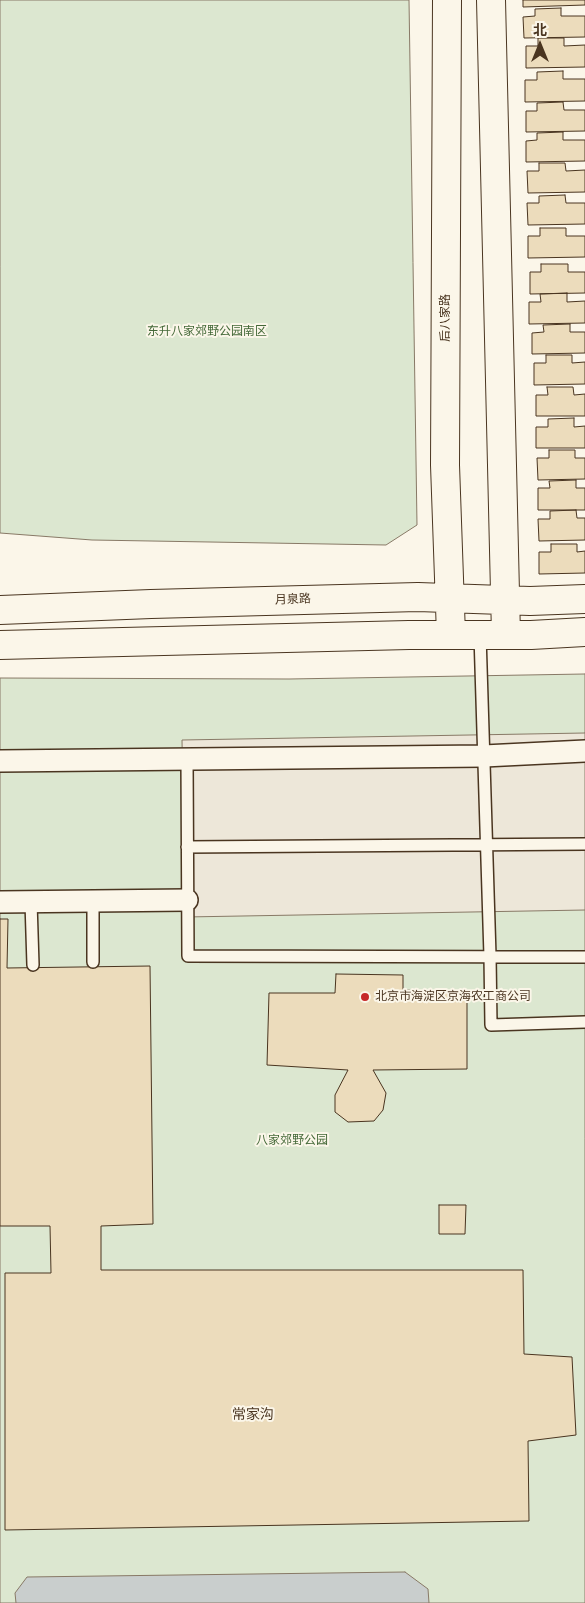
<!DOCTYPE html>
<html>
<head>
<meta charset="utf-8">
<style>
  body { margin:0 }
  #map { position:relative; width:585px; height:1603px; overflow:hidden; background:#fbf6e9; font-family:"Roboto Condensed","Noto Sans SC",sans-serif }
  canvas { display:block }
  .north { position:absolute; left:515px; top:20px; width:50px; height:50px; -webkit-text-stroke:4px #fbf6e9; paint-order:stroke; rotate:0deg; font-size:14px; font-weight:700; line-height:20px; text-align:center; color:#4a3520 }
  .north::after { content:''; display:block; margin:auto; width:18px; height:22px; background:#4a3520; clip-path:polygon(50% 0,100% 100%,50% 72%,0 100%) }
</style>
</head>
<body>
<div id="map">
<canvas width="585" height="1603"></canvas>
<div class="north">北</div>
</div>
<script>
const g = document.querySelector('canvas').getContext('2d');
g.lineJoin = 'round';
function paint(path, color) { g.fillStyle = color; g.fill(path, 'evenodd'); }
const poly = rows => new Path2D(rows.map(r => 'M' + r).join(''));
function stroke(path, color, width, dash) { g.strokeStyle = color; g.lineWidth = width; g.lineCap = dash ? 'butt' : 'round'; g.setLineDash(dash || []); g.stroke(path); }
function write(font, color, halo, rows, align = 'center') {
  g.font = font + ' "Roboto Condensed","Noto Sans SC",sans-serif'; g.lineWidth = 4; g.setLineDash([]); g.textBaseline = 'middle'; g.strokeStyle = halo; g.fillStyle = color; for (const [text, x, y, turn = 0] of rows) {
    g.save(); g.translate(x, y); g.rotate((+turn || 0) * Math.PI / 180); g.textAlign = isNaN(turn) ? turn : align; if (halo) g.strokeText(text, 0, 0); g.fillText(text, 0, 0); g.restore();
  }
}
const green = poly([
  [0,0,409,0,417,525,386,545,92,540,0,533,0,0],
  [585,674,585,1603,0,1603,0,678,289,679,585,674]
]);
const parking = poly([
  [585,733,585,910,185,917,182,740,585,733]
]);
const water = poly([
  [405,1572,428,1589,429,1603,16,1603,15,1593,27,1577,405,1572]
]);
const building = poly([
  [523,0,585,0,585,5,523,7,523,0],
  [561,8,561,16,585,16,585,37,524,38,523,17,535,16,535,9,561,8],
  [538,38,564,38,564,46,585,45,585,67,526,68,526,46,538,46,538,38],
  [563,71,563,79,585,79,585,101,525,102,525,80,537,80,537,72,563,71],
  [563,102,564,110,585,110,585,131,526,132,526,111,537,111,537,103,563,102],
  [563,132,563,140,585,140,585,161,526,162,526,141,537,140,537,133,563,132],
  [539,163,565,163,566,171,585,170,585,192,528,193,527,171,539,171,539,163],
  [565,195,566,203,585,203,585,224,528,225,527,203,539,203,539,196,565,195],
  [540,228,566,228,566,236,585,236,585,257,528,258,528,236,540,236,540,228],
  [541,264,568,264,568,272,585,272,585,293,530,294,530,272,541,272,541,264],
  [567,293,567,302,585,301,585,323,529,324,529,302,541,302,540,294,567,293],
  [570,324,570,332,585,332,585,353,532,354,532,333,544,332,543,325,570,324],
  [546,355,572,355,572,363,585,362,585,384,534,385,534,363,546,363,546,355],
  [547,387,573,387,574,395,585,394,585,416,536,416,536,395,548,395,547,387],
  [574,418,574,427,585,426,585,448,536,448,536,427,548,427,548,419,574,418],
  [549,450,575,450,575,458,585,458,585,479,538,480,537,458,549,458,549,450],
  [576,480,576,488,585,488,585,510,538,510,538,488,550,488,549,481,576,480],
  [576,510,577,518,585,518,585,540,539,541,538,519,550,519,550,511,576,510],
  [551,544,577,544,577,552,585,551,585,573,539,574,539,552,551,552,551,544],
  [0,919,8,919,7,968,150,966,153,1224,101,1226,101,1270,523,1270,524,1354,572,1357,576,1435,528,1441,529,1521,5,1530,5,1273,51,1273,50,1226,0,1226,0,919],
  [336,974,403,975,403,990,467,992,467,1069,373,1070,386,1093,383,1110,374,1121,348,1122,335,1112,335,1095,348,1070,267,1065,269,993,335,993,336,974],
  [439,1205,466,1205,465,1234,439,1234,439,1205]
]);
const lane = poly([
  [480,635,490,956,491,1025,585,1022],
  [187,759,188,956,585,957],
  [187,847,585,844],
  [93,901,93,962],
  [31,902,33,965]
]);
const street = poly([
  [0,761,484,756,585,751],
  [0,902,187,900]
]);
const secondary = poly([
  [447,0,445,465,451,635],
  [491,0,506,635],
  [0,610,151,604,418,597,530,601,585,599],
  [0,645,409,635,531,635,585,632]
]);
const markers = [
  [365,997,5,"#c62828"]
];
const streetNames = [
  ["后八家路",446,318,-90],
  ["月泉路",293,600,-2]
];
const parkNames = [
  ["东升八家郊野公园南区",207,332],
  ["八家郊野公园",292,1141]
];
const poiNames = [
  ["北京市海淀区京海农工商公司",375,997]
];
const neighbourhoodNames = [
  ["常家沟",253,1415]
];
paint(green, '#dce7d0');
stroke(green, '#887966', 1);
paint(parking, '#ede7d9');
stroke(parking, '#887966', 1);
paint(water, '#c9cecd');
stroke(water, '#887966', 1);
paint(building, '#ecdcbc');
stroke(building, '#4a3520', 1);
stroke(lane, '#4a3520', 14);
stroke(street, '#4a3520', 24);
stroke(secondary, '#4a3520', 30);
stroke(lane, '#fbf6e9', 11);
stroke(street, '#fbf6e9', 21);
stroke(secondary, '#fbf6e9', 28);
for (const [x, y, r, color] of markers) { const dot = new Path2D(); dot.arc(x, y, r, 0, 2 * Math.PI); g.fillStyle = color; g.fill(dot); stroke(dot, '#fbf6e9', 2); }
write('12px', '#4a3520', '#fbf6e9', streetNames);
write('12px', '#436837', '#fbf6e9', parkNames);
write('12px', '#4a3520', '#fbf6e9', poiNames, 'left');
write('14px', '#4a3520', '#fbf6e9', neighbourhoodNames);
</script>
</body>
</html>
